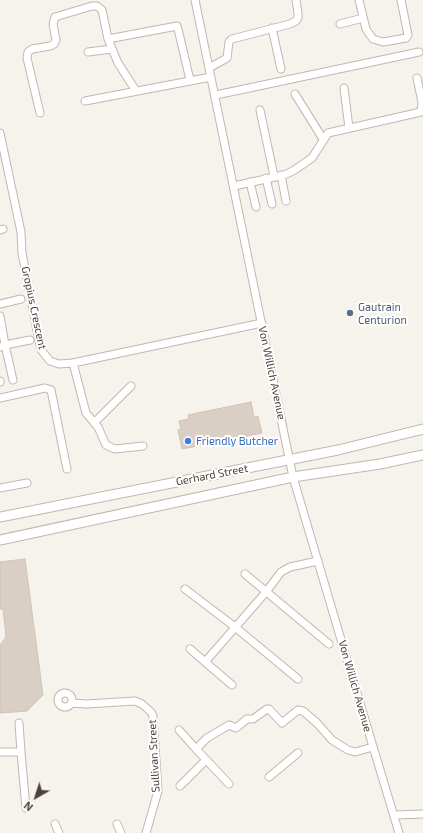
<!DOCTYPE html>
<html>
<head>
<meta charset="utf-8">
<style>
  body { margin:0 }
  #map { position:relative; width:423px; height:833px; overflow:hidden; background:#f6f2ec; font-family:"Exo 2",sans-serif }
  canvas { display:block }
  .north { position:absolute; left:16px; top:777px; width:40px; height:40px; -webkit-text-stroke:3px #fff; paint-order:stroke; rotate:219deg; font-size:11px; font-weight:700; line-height:16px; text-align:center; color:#4a4239 }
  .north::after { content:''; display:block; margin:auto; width:14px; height:18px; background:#4a4239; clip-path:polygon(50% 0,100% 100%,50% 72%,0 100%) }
</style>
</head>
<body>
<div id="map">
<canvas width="423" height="833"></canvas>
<div class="north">N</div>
</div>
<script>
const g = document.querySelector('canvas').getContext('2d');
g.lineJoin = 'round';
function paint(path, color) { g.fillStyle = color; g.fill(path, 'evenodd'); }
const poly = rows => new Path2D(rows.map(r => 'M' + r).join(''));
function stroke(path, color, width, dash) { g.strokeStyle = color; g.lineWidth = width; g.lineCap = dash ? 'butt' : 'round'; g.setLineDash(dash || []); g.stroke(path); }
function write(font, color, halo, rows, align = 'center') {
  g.font = font + ' "Exo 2",sans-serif'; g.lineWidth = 4; g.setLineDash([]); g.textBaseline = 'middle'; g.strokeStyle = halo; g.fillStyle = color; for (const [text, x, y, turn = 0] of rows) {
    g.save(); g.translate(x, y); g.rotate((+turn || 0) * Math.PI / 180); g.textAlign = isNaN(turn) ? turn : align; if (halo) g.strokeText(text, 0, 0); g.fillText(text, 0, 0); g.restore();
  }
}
const building = poly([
  [251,402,254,417,258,416,262,433,182,449,178,430,181,429,179,421,189,419,188,415,251,402],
  [25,559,43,695,27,711,0,713,0,645,6,637,3,609,0,609,0,562,25,559]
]);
const minor = poly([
  [195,0,293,477,347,660,399,833],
  [359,0,366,29,368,32,373,39,383,42,406,38,408,35,401,0],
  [340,24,363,18],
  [272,28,281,69],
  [108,39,177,26,178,29,190,80],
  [88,52,112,49],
  [209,68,227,58,229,42,232,39,290,24,296,21,298,18,298,13,296,0],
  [344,88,349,128],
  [295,94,323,139],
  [216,95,419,52],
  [85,101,211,77],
  [260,110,274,176],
  [40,113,27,58,28,52,32,49,50,46,54,44,56,40,53,24,55,17,92,6,97,6,102,10,108,39,118,63,136,91],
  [0,133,21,232,22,253,39,341,42,351,50,361,59,364,73,363,262,323],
  [281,175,286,201],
  [266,178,272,204],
  [250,182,256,207],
  [234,186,284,175,293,171,312,158,328,133,421,112,422,102,417,78],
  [0,230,3,229],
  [0,304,21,299],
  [0,316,5,345,0,347],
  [73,363,86,413,98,427,106,445,115,449,143,446],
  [13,380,5,345,30,340],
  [0,381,0,382],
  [0,398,45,388,51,390,67,469],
  [94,423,131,386],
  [0,488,27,483],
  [245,574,329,644],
  [185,589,235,627,298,679],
  [190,649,232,685],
  [205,662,266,592,281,572,290,567,318,561],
  '58 700a7 7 0 1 1 14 0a7 7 0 1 1-14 0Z',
  [72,703,86,704,135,701,142,704,151,712,153,716,158,791,146,833],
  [19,723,21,752],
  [179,730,196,749],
  [0,752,21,752,26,808],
  [269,777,298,753],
  [229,784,196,749,207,738,229,725,236,728,247,719,253,719,267,709,269,709,282,723,298,710,303,711,317,723,332,740,348,750,355,752,373,747],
  [180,786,206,760],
  [395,815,423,814],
  [55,824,59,833],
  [117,824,121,833]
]);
const tertiary = poly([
  [0,517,338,450,423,429],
  [0,540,293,477,380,464,423,455]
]);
const markers = [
  [350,313,4,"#5c6f8a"],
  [188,441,4,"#3f7fe0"]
];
const serviceNames = [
  ["Gautrain",358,307],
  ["Centurion",358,320]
];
const streetNames = [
  ["Gropius Crescent",34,308,78],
  ["Von Willich Avenue",272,373,78],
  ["Gerhard Street",212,475,-11],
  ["Von Willich Avenue",355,686,74],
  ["Sullivan Street",154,756,-93]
];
const shopNames = [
  ["Friendly Butcher",196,441]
];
paint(building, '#dacfc4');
stroke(building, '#d2c3b4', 1);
stroke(minor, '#c1b8ae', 9);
stroke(tertiary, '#c1b8ae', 11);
stroke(minor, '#fff', 7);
stroke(tertiary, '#fff', 9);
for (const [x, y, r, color] of markers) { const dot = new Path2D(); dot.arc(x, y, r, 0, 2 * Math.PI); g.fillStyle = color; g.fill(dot); stroke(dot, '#fff', 1.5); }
write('11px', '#4e5e75', '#fff', serviceNames, 'left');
write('11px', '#4a4239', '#fff', streetNames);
write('11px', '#366cbe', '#fff', shopNames, 'left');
</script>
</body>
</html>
